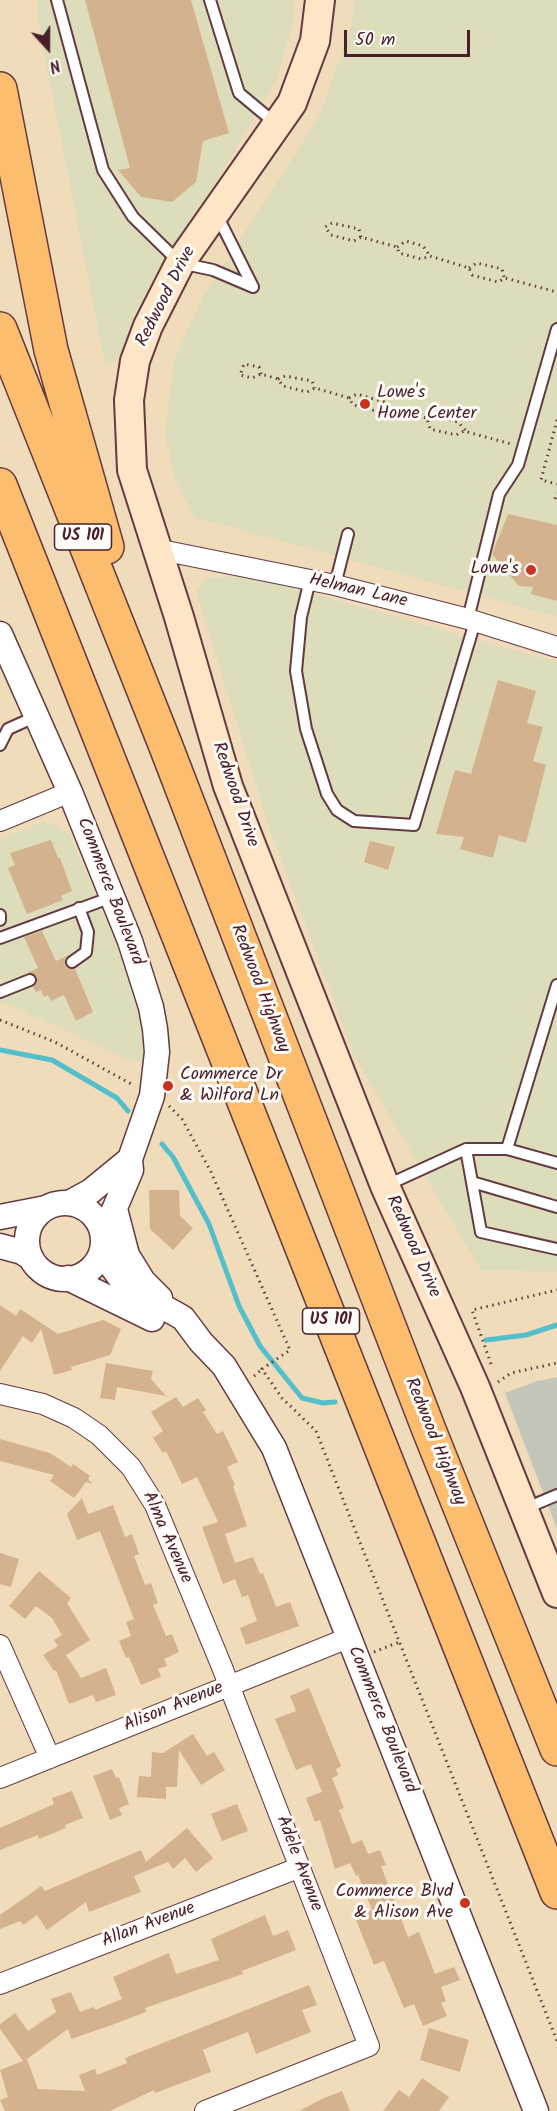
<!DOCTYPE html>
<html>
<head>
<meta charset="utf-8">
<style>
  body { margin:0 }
  #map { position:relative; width:557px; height:2111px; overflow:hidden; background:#f0dcbb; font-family:Kalam,sans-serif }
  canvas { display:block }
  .north { position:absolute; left:18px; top:18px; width:60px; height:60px; -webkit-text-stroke:4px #fdfcf7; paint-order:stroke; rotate:159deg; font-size:16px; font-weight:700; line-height:24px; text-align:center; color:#4a1f2b }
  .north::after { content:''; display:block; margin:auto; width:21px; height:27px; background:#4a1f2b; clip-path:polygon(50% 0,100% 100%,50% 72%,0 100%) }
  .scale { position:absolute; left:344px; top:30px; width:126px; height:27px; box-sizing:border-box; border:3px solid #4a1f2b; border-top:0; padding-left:8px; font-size:18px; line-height:21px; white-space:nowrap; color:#4a1f2b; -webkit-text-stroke:4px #fdfcf7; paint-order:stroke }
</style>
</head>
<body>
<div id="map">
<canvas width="557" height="2111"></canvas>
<div class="north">N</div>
<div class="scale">50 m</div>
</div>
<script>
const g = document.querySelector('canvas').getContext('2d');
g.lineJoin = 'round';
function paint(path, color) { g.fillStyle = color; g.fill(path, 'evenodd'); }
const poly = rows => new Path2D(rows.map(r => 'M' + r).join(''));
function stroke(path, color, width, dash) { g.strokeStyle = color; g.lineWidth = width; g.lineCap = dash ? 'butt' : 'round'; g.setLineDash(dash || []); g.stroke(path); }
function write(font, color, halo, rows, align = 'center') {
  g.font = font + ' Kalam,sans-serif'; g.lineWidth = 6; g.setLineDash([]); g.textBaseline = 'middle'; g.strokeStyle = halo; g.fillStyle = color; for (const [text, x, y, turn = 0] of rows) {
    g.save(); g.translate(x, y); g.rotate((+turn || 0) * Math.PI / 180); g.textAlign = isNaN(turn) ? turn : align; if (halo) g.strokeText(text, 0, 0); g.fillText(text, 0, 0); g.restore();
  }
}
const built = poly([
  [38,0,294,0,293,22,277,79,175,252,125,357,105,365,37,16],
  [354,0,557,0,557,617,194,517,176,483,165,435,174,359,204,295,319,117,352,24],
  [239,576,266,580,557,662,557,1272,481,1270,354,1056,270,830,196,592,206,578],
  [42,822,55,824,70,836,138,994,155,1061,126,1059,8,1004,0,1004,0,839]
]);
const industrial = poly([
  [557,1377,557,1529,505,1393,537,1381]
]);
const stream = poly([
  [0,1050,52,1060,117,1098,128,1111],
  [162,1144,173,1157,209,1224,239,1306,260,1346,302,1398,323,1403,335,1402],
  [486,1340,526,1335,557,1325]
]);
const building = poly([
  [85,0,191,0,229,133,203,141,196,182,172,202,141,197,118,170,130,168],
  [508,514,557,525,557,601,531,594,533,587,519,586,492,554],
  [498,680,536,691,527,723,543,727,533,761,546,765,526,843,499,835,493,857,489,857,460,849,464,837,436,834,455,770,471,774],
  [51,840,58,858,60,858,72,891,61,896,63,900,27,914,8,868,15,865,10,853],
  [370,841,395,847,388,870,364,862],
  [42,931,56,961,69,955,65,959,66,966,75,969,93,1012,76,1021,64,995,51,1001,48,995,44,997,41,990,36,992,33,987,37,982,37,977,27,973,38,968,24,937],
  [149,1190,179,1190,180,1216,193,1228,173,1250,150,1229],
  [0,1305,16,1316,20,1309,58,1334,103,1320,121,1329,110,1355,71,1367,72,1370,54,1375,41,1329,32,1343,23,1336,0,1371],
  [106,1363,153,1371,151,1379,166,1396,117,1387,115,1400,100,1398],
  [176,1397,183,1407,198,1398,206,1410,203,1412,217,1434,223,1431,238,1462,227,1467,235,1485,233,1486,247,1526,225,1534,235,1563,253,1557,260,1574,263,1573,276,1607,290,1602,299,1626,246,1645,240,1628,257,1621,248,1595,242,1597,235,1579,223,1584,202,1527,218,1522,197,1477,182,1484,166,1451,163,1453,153,1438,163,1431,151,1412],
  [0,1439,50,1453,71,1467,73,1464,90,1476,88,1479,93,1484,86,1482,74,1498,50,1481,54,1475,0,1461],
  [82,1498,88,1514,113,1505,125,1537,132,1534,139,1554,134,1556,145,1585,151,1583,158,1603,153,1605,166,1636,172,1634,179,1652,164,1659,167,1666,158,1669,161,1677,141,1685,129,1657,126,1658,119,1641,131,1636,126,1622,134,1619,100,1531,77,1540,67,1514],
  [0,1553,19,1559,11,1587,0,1584],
  [39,1571,71,1598,67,1603,90,1640,66,1655,81,1678,106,1668,116,1695,96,1702,93,1695,69,1704,56,1670,54,1671,43,1655,58,1646,54,1640,62,1635,52,1618,36,1606,25,1619,9,1606],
  [309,1688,341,1766,336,1769,338,1775,332,1778,344,1808,339,1810,352,1844,362,1840,368,1854,380,1850,386,1865,381,1866,408,1937,419,1932,435,1974,454,1967,460,1980,441,1987,446,2001,441,2003,447,2016,423,2026,414,2004,404,2008,384,1961,374,1965,355,1917,372,1910,358,1875,356,1876,350,1863,335,1869,320,1820,315,1822,306,1798,322,1792,311,1764,296,1770,275,1719,296,1711,290,1696],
  [193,1734,207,1756,214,1752,225,1770,201,1785,179,1750,177,1787,166,1787,166,1799,137,1797,139,1776,151,1777,152,1752,163,1753],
  [112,1769,116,1778,119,1777,129,1804,119,1808,122,1815,110,1820,93,1776],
  [72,1791,83,1818,65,1825,66,1828,39,1839,38,1835,0,1850,0,1828,54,1804,52,1798],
  [237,1804,248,1831,222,1841,211,1814],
  [187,1828,213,1858,196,1872,185,1858,173,1869,168,1862,134,1876,141,1892,89,1912,86,1902,47,1930,37,1915,23,1925,20,1921,0,1929,0,1915,41,1886,45,1891,141,1850,146,1862],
  [265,1915,273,1936,288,1930,296,1950,242,1971,243,1974,145,2008,146,2012,109,2026,71,2039,68,2029,27,2059,38,2089,85,2091,79,2075,95,2069,97,2075,127,2063,125,2058,309,1985,317,2005,302,2010,311,2032,256,2054,248,2032,217,2044,203,2050,211,2072,155,2093,154,2090,110,2111,5,2111,0,2100,8,2097,0,2070,23,2061,0,2029,0,2024,15,2013,28,2031,56,2012,51,1999,71,1992,80,2012,94,2007,95,2010,122,1999,113,1977,169,1953,176,1974,219,1960,211,1939],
  [429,2028,469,2040,460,2072,420,2060],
  [422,2078,449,2097,439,2111,383,2111,399,2090,409,2097],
  [342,2091,350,2111,299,2111,322,2099]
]);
const path = poly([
  [361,237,359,229,332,223,325,227,331,235,354,241,361,237,397,247,399,253,421,259,430,256,469,268,472,275,498,282,505,278,557,292],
  [397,247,406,241,423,246,430,256],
  [469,268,477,263,502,269,504,277],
  [261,374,259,367,244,364,240,375,252,378,261,374,278,379,283,386,307,392,315,388,349,398,353,405,383,413,390,409,427,418,430,429,456,435,464,431,511,444],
  [278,379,285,376,312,381,315,388],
  [349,398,357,394,384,402,390,409],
  [427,418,433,415,458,422,466,431],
  [557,420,541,480,557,484],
  [555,499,557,493],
  [0,1020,55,1042,133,1085],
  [169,1106,182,1119,211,1172,290,1350,262,1369,282,1398,316,1431,557,2041],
  [491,1364,472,1310,557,1290],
  [254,1376,262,1369],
  [498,1382,511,1373,557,1363],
  [374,1652,399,1642]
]);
const service = poly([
  [57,0,103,170,133,217,180,263,213,270,253,287],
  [210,0,239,93,275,123],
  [217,215,253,287],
  [310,580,301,617,296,671,306,729,327,794,337,810,354,821,414,825,475,622],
  [335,585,348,534],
  [468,619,499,494,518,465,557,329],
  [0,745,8,729,37,716],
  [0,915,0,920],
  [0,938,112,897],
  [72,962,86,952,88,932,79,908],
  [0,992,30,980],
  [466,1149,507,1149,557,1163],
  [507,1149,557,985],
  [472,1182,557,1207],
  [385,1186,466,1149,481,1232,557,1249],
  [524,1509,557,1495]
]);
const minor = poly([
  [156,549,335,585,468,619,557,647],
  [0,821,70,792],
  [0,1394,43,1404,74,1418,99,1435,131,1467,155,1505,222,1667,369,2046,205,2111],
  [0,1645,50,1758],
  [0,1778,348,1638],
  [0,1984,298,1868]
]);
const tertiary = poly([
  [0,634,70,792,130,941,151,1007,155,1029,157,1052,152,1096,130,1159,131,1170,103,1236],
  '27 1241a38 38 0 1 1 76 0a38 38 0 1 1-76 0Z',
  [69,1203,91,1191,130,1159],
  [115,1209,127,1255,143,1281,160,1298],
  [0,1217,46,1208],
  [0,1246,22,1252,31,1258],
  [102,1253,126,1286,183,1318,201,1342,224,1366,274,1448,536,2111],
  [68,1278,152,1319]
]);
const secondary = poly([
  [320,0,315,41,292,103,180,263,148,326,135,361,129,400,132,470,179,617,228,786,385,1186,475,1387,557,1593]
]);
const motorway = poly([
  [0,89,51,350,107,547],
  [0,329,165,744,429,1430,557,1749],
  [0,485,557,1892]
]);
const markers = [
  [365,404,6,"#c8321e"],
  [531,570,6,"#c8321e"],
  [168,1086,6,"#c8321e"],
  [465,1903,6,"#c8321e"]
];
const shields = [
  [83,537,57],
  [331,1321,57]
];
const shieldNames = [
  ["US 101",83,537],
  ["US 101",331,1321]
];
const streetNames = [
  ["Redwood Drive",167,297,-63],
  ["Helman Lane",358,592,13],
  ["Redwood Drive",234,795,71],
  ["Commerce Boulevard",109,892,69],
  ["Redwood Highway",259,989,69],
  ["Redwood Drive",412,1247,66],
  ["Redwood Highway",434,1442,68],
  ["Alma Avenue",166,1538,66],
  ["Alison Avenue",174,1708,-22],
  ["Commerce Boulevard",381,1720,68],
  ["Adele Avenue",298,1864,69],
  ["Allan Avenue",149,1926,-21]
];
const poiNames = [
  ["Lowe's",377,394],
  ["Home Center",377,415],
  ["Lowe's",519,570,"right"],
  ["Commerce Dr",180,1076],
  ["& Wilford Ln",180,1097],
  ["Commerce Blvd",453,1893,"right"],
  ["& Alison Ave",453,1914,"right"]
];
paint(built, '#deddbb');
paint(industrial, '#c3c6b9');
stroke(stream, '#53bfcb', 5);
paint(building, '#d4b28d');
stroke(service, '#633b41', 14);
stroke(minor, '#633b41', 22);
stroke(tertiary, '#633b41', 27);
stroke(secondary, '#633b41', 32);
stroke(motorway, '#633b41', 36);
stroke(path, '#633b41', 3, [1.5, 4.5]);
stroke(service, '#fff', 10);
stroke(minor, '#fff', 20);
stroke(tertiary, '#fff', 24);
stroke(secondary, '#fee5c5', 28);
stroke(motorway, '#fcbd6f', 33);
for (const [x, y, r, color] of markers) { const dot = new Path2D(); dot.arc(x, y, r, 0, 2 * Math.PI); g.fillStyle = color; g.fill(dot); stroke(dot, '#fdfcf7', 2); }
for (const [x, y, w] of shields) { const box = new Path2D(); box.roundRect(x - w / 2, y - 13, w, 26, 4.5); g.fillStyle = '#fdfcf7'; g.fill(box); stroke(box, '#4a1f2b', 1.5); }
write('bold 16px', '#4a1f2b', null, shieldNames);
write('18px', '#4a1f2b', '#fdfcf7', streetNames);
write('18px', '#4a1f2b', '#fdfcf7', poiNames, 'left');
</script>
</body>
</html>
